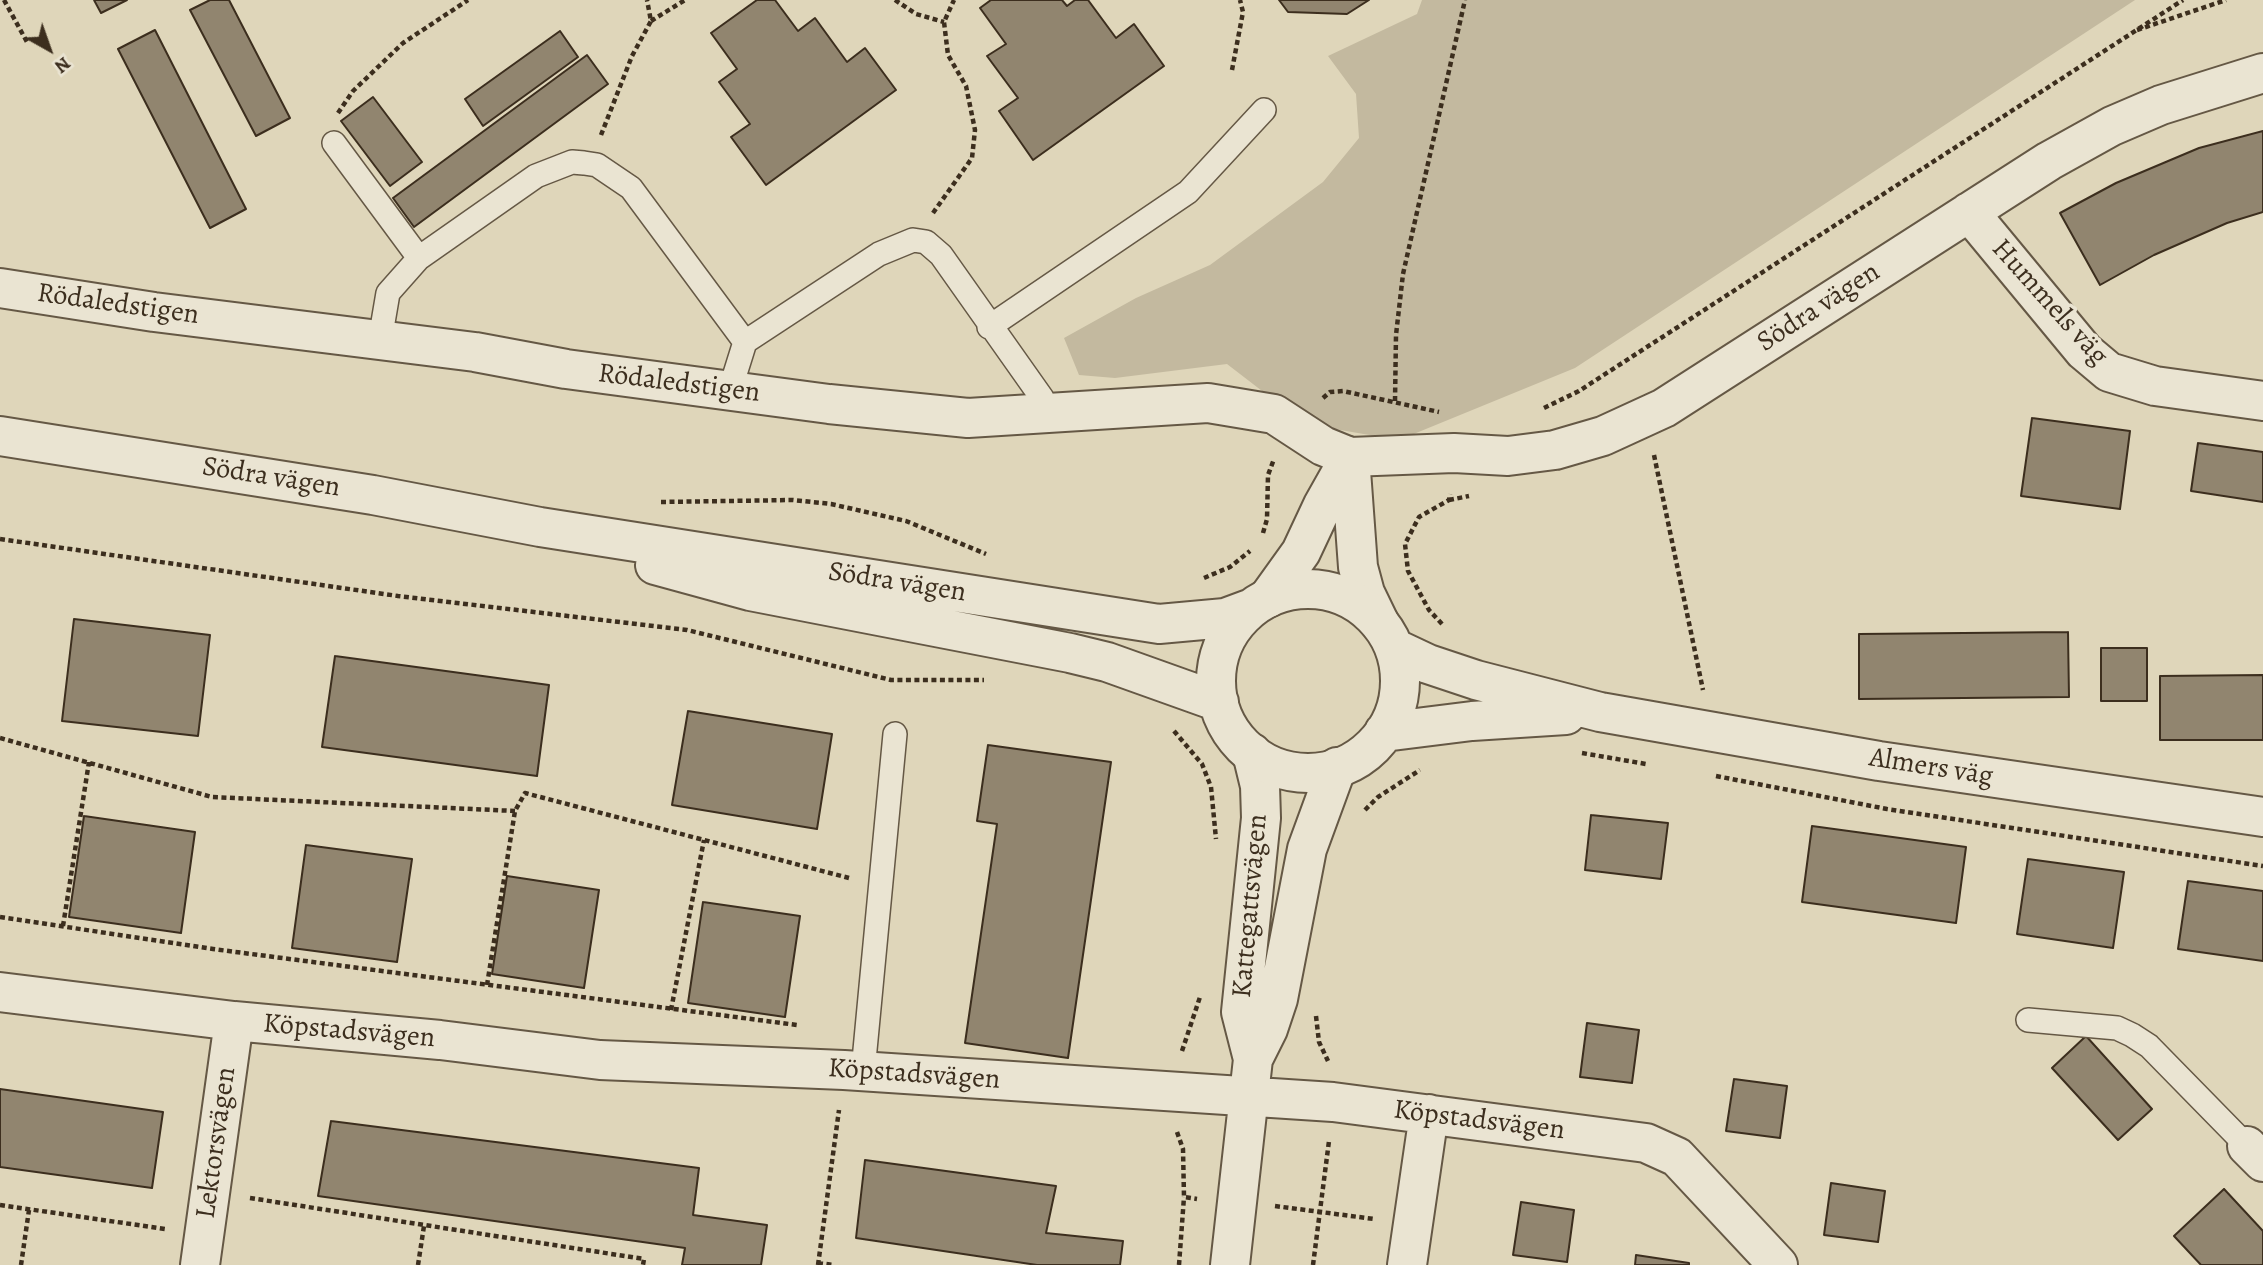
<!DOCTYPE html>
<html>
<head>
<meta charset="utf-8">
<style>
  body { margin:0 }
  #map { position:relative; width:2263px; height:1265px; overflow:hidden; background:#dfd6ba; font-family:Alegreya,serif }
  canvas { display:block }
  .north { position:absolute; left:14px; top:14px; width:70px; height:70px; -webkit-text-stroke:5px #eae4d2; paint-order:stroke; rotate:140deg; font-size:19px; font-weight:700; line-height:28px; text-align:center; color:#3c2e1e }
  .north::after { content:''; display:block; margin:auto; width:24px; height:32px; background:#3c2e1e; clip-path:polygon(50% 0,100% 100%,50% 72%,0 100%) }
</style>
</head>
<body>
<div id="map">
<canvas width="2263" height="1265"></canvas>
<div class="north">N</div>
</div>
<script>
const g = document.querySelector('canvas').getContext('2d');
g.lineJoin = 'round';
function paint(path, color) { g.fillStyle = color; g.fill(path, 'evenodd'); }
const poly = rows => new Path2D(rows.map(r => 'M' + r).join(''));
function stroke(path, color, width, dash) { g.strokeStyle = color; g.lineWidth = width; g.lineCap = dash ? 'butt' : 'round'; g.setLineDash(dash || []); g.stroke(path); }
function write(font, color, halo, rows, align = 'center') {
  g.font = font + ' Alegreya,serif'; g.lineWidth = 7; g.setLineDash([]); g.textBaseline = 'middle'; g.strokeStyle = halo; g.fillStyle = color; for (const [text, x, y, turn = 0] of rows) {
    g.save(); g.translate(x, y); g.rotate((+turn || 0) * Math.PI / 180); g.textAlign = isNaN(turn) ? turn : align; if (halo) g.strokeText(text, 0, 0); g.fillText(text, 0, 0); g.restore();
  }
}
const green = poly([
  [1422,0,2135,0,1575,368,1399,440,1305,424,1227,364,1115,378,1079,375,1064,338,1136,298,1210,265,1323,182,1359,138,1356,94,1328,56,1417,14]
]);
const building = poly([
  [94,0,127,0,101,13,94,0],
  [210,0,229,0,290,118,256,136,190,10,210,0],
  [757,0,775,0,798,31,815,18,847,62,865,48,896,90,766,185,731,137,750,124,719,82,737,69,711,33,757,0],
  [991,0,1062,0,1067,6,1075,0,1088,0,1116,38,1134,24,1164,66,1033,160,999,111,1018,98,987,56,1006,44,980,8,991,0],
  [1279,0,1369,0,1347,14,1288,12,1279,0],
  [155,30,246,209,210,228,118,49,155,30],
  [560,31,578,57,483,126,465,99,560,31],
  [587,55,608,84,414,227,393,198,587,55],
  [373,97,422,162,390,186,341,121,373,97],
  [2263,131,2263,212,2227,223,2154,255,2100,285,2060,213,2116,183,2199,148,2263,131],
  [2032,418,2130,431,2120,509,2021,496,2032,418],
  [2198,443,2263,452,2263,502,2191,491,2198,443],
  [74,619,210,635,198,736,62,721,74,619],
  [2068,632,2069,697,1859,699,1859,634,2068,632],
  [2101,648,2147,648,2147,701,2101,701,2101,648],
  [335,656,549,685,537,776,322,747,335,656],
  [2263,675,2263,740,2160,740,2160,676,2263,675],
  [688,711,832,734,817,829,672,805,688,711],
  [988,745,1111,762,1068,1058,965,1043,997,824,977,821,988,745],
  [1591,815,1668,823,1661,879,1585,870,1591,815],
  [84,816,195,832,181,933,69,917,84,816],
  [1812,826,1966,847,1956,923,1802,902,1812,826],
  [306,845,412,859,397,962,292,948,306,845],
  [2028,859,2124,872,2113,948,2017,934,2028,859],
  [507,876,599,890,584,988,492,974,507,876],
  [2188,881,2263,891,2263,961,2178,949,2188,881],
  [703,902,800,916,785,1017,688,1003,703,902],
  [1587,1023,1639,1030,1632,1083,1580,1077,1587,1023],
  [2086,1036,2152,1109,2118,1140,2052,1068,2086,1036],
  [1734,1079,1787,1086,1780,1138,1726,1131,1734,1079],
  [0,1089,163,1112,152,1188,0,1167,0,1089],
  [331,1121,699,1168,693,1215,767,1225,761,1265,682,1265,685,1248,318,1196,331,1121],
  [865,1160,1056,1186,1046,1233,1123,1241,1120,1265,1037,1265,856,1238,865,1160],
  [1831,1183,1885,1191,1878,1242,1824,1235,1831,1183],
  [2224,1189,2263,1231,2263,1265,2201,1265,2174,1236,2224,1189],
  [1521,1202,1574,1210,1567,1262,1513,1255,1521,1202],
  [1636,1255,1689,1263,1689,1265,1635,1265,1636,1255]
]);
const path = poly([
  [4,0,27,42],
  [895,0,916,14,944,22],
  [651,21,685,0],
  [2137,30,2226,0],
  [1232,70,1243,12,1240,0],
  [338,113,353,91,403,43,468,0],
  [601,135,632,56,651,21,647,0],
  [933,213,972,158,975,130,966,86,948,55,944,22,954,0],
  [1323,398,1330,392,1343,391,1439,412],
  [1395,401,1396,335,1403,274,1465,0],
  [1544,408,1579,391,2183,0],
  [1654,455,1703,690],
  [1449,500,1469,496],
  [661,502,793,500,831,504,906,521,986,554],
  [1263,533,1267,519,1268,475,1274,459],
  [0,539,398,596,687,630,891,680,984,680],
  [1204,578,1230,567,1250,551],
  [1442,624,1429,610,1408,571,1405,544,1419,517,1449,500,1450,494],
  [1174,731,1202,764,1211,787,1216,839],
  [0,738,212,797,515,811],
  [1582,753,1646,764],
  [1716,776,1887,809,2263,866],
  [1365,810,1378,797,1420,770],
  [0,917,213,949,797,1025],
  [63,926,89,762],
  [487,985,515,811,525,793,849,878],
  [671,1010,704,840],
  [1316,1016,1319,1042,1328,1061],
  [1182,1051,1200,997],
  [1177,1132,1183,1149,1184,1197,1197,1199],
  [250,1198,644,1259,643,1265],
  [0,1205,165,1229],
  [1275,1206,1374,1219],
  [818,1263,834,1265],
  [21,1265,29,1210],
  [418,1265,424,1226],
  [818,1265,839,1110],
  [1179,1265,1184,1197],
  [1313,1265,1329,1141]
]);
const service = poly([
  [334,143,419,258],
  [989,327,1188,192,1264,110],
  [380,340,388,293,419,258,536,176,572,162,584,163,597,165,631,188,745,342,879,254,913,240,926,242,941,255,1042,398,1045,415],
  [730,390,745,342],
  [2028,1020,2117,1028,2132,1035,2149,1046,2247,1146],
  [863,1071,895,734]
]);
const minor = poly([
  [1969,212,2084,351,2109,372,2155,386,2263,401],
  [0,288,154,312,475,352,566,369,829,404,968,418,1208,403,1274,414,1323,446,1350,457,1454,453,1508,456,1555,450,1603,436,1664,408,2049,161,2112,126,2161,105,2263,73],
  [1350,457,1358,567,1365,593,1379,622],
  [1268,598,1301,552,1323,505,1350,457],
  [0,992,234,1021,440,1040,600,1060,844,1070,1333,1102,1646,1143,1677,1157,1778,1265],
  [1253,1059,1268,1029,1278,999,1307,849,1337,767],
  [2247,1146,2263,1162],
  [200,1265,234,1021],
  [1230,1265,1253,1059,1241,1012,1261,818,1260,786,1252,753],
  [1407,1265,1429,1114]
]);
const tertiary = poly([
  [0,436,373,495,540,527,1159,624,1225,618,1252,608],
  [655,565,750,591,1070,653,1107,662,1219,702],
  '1216 681a92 92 0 1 1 184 0a92 92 0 1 1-184 0Z',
  [1394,648,1428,664,1476,680,1600,712,1879,761,2263,817],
  [1384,732,1472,721,1566,715]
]);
const streetNames = [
  ["Hummels väg",2049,303,48],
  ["Rödaledstigen",118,305,8],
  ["Södra vägen",1819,308,-33],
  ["Rödaledstigen",679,384,7],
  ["Södra vägen",271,478,9],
  ["Södra vägen",897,583,9],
  ["Almers väg",1931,768,9],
  ["Kattegattsvägen",1251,906,-85],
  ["Köpstadsvägen",349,1032,5],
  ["Köpstadsvägen",914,1075,4],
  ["Köpstadsvägen",1479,1121,7],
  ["Lektorsvägen",217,1143,-82]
];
paint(green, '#c3b99f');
paint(building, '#91856f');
stroke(building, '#3c2e1e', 2);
stroke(service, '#655845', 26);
stroke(minor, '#655845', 42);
stroke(tertiary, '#655845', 42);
stroke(path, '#3c2e1e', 4.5, [5, 3.5]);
stroke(service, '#eae4d2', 23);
stroke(minor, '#eae4d2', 38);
stroke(tertiary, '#eae4d2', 38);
write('28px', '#3c2e1e', '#eae4d2', streetNames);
</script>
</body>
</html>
